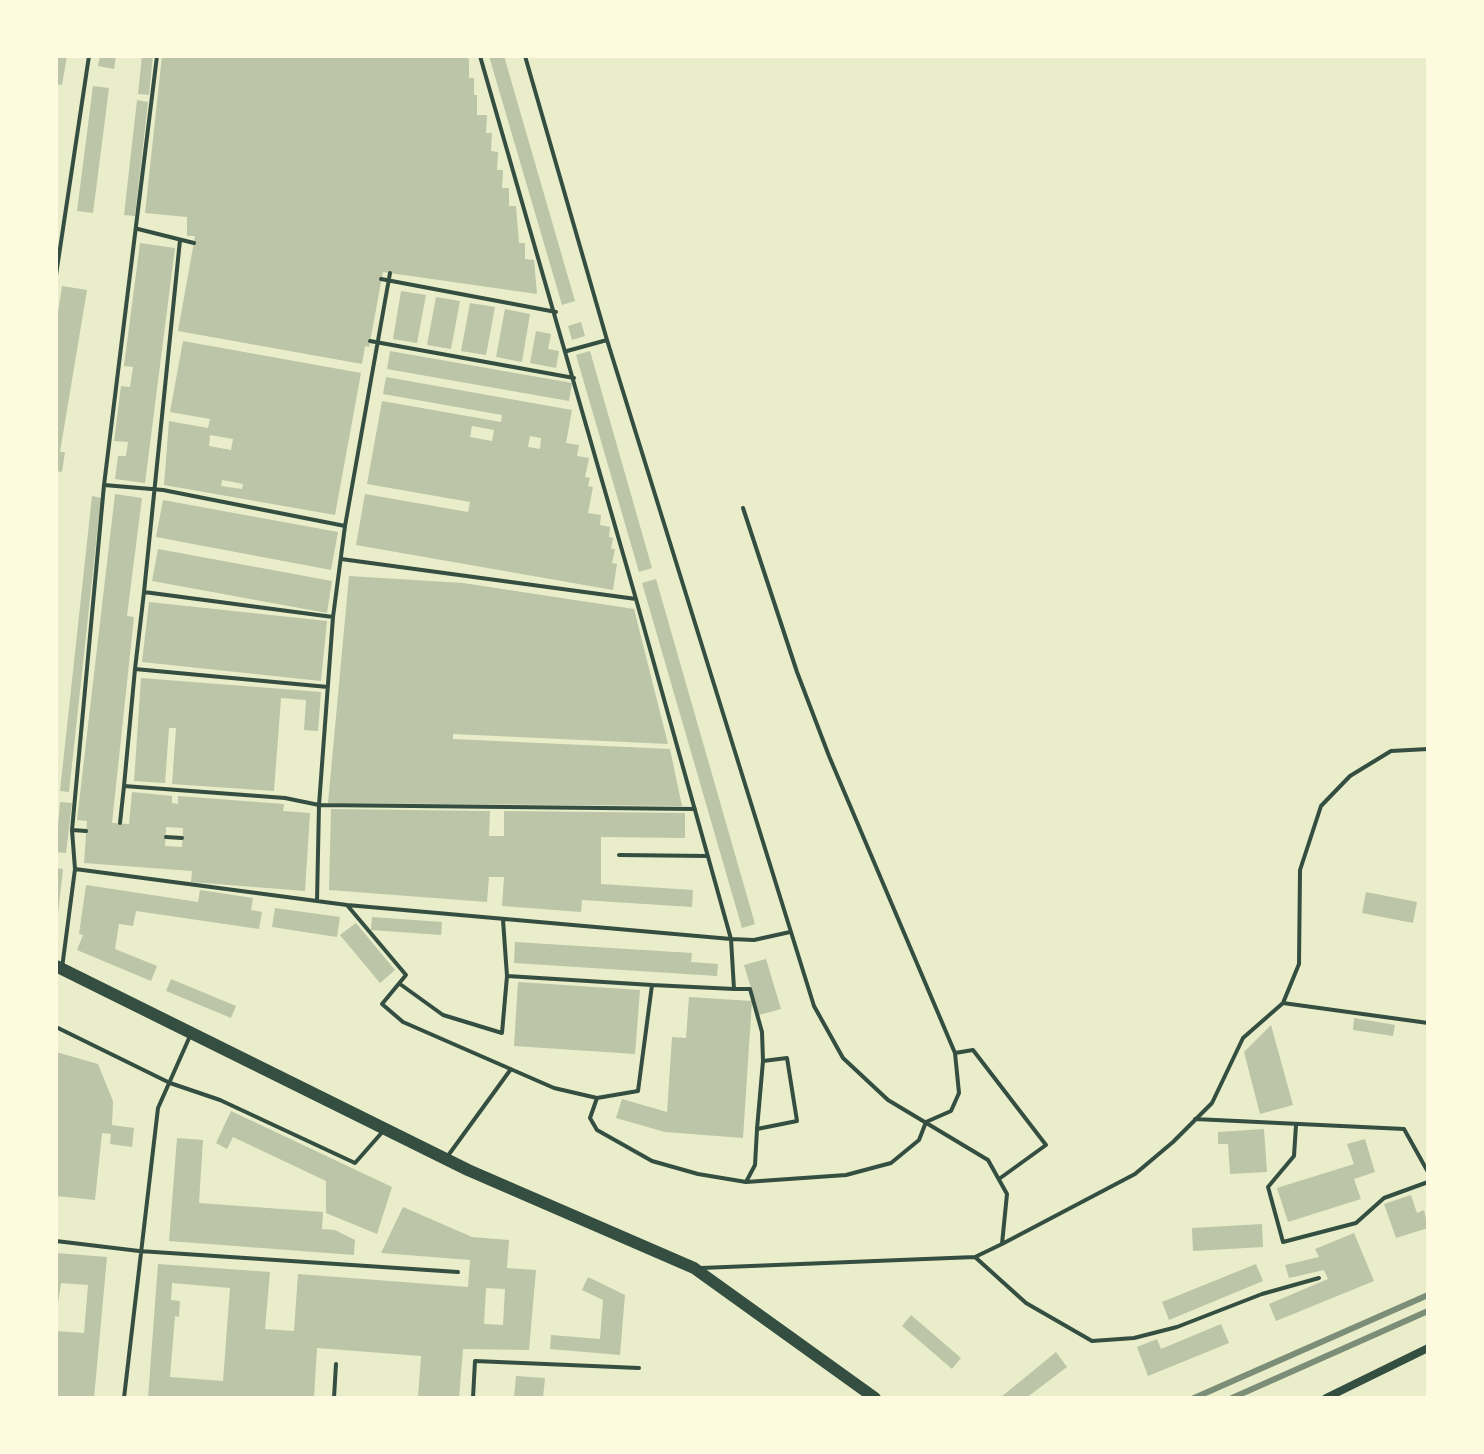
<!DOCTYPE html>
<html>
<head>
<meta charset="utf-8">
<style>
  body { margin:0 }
  #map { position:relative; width:1484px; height:1454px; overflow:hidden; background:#e9edc9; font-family:"IBM Plex Sans",sans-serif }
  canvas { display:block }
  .frame { position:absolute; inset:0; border:58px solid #fefae0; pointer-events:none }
</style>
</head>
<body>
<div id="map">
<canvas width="1484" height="1454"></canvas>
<div class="frame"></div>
</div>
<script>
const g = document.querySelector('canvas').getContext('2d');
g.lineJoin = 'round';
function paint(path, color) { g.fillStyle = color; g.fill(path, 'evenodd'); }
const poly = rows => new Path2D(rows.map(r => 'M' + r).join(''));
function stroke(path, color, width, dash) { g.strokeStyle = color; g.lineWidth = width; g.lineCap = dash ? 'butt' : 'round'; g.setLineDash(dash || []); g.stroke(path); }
const building = poly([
  [56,56,67,56,62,85,56,84],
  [100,56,116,56,114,69,98,66],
  [142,56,153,56,149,95,138,94],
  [162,56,463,56,469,59,469,78,474,78,474,95,477,95,477,115,487,115,486,133,492,133,491,151,498,152,497,170,503,170,502,188,509,188,509,206,516,206,519,243,525,243,525,259,534,260,537,294,383,272,369,347,365,346,362,364,178,331,195,236,187,236,187,217,145,213],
  [489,56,504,56,575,301,562,305],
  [93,86,109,88,93,213,77,211],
  [137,100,148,102,135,216,124,215],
  [140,243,175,248,145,483,115,479,118,456,126,456,128,442,114,441,121,386,130,387,133,367,124,366],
  [62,286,87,290,60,452,65,452,62,472,56,471,56,325],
  [401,291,426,295,417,343,393,339],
  [436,297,460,301,451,349,427,345],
  [470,303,495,307,486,355,461,351],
  [505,309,530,314,522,362,496,357],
  [581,322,585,336,572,340,568,326],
  [536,331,551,334,548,349,559,351,556,368,530,363],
  [183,341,361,373,335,515,164,485,169,421,208,428,210,419,170,412],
  [210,435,233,439,231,450,209,446],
  [222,480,243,484,242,489,221,486],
  [390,351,572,383,569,401,387,369],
  [590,351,652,568,639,572,576,355],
  [386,377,572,410,566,443,579,445,577,456,589,458,585,477,590,478,588,486,593,487,588,513,601,515,600,525,610,527,609,537,613,538,611,549,615,549,612,563,617,564,613,590,356,545,365,494,468,512,470,502,367,484,382,401,501,422,502,415,383,394],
  [472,426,494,430,492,441,470,437],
  [530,436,541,438,540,449,528,447],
  [115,494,142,498,127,616,134,617,112,823,129,824,132,792,172,796,172,803,178,804,178,796,284,804,283,811,310,813,305,891,191,882,192,871,84,863,87,821,77,820],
  [166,827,183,828,182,847,165,846],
  [92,496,101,498,69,792,60,791],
  [163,500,338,532,331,570,156,537],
  [158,549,332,581,327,613,152,581],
  [349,576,463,583,634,609,668,744,453,734,453,739,670,749,682,806,328,803],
  [656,579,755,924,742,928,642,583],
  [149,602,327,621,321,681,142,662],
  [141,678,321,692,318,731,304,730,306,700,281,698,274,791,172,784,176,728,169,728,165,783,134,781],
  [60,802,72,803,66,853,56,852],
  [331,809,490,811,489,836,504,836,504,811,685,813,685,838,601,837,601,884,693,890,692,907,582,900,581,912,502,906,504,877,489,877,487,902,329,890],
  [56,868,63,869,58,914,56,914],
  [86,885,198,902,200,890,253,898,251,910,262,912,259,929,136,911,133,926,119,924,115,949,157,966,151,981,77,950,83,935,79,934],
  [1366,892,1417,902,1413,923,1362,913],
  [275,908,340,917,337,937,272,927],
  [372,917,442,922,441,935,371,930],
  [356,923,395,970,380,983,340,935],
  [515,942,692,953,691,962,718,964,717,976,514,963],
  [766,959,781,1009,759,1015,744,965],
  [171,979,236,1006,231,1018,166,991],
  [518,982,640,990,635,1054,514,1046],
  [689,997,752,1001,743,1138,665,1132,616,1118,622,1099,667,1112,672,1037,686,1038],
  [1354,1018,1395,1025,1393,1036,1353,1030],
  [1271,1025,1293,1105,1260,1114,1244,1052],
  [56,1052,98,1064,113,1101,112,1125,134,1128,132,1147,110,1144,111,1134,102,1133,95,1200,56,1196],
  [231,1111,392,1187,377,1234,326,1213,326,1181,233,1137,227,1149,216,1143],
  [1264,1129,1267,1172,1230,1174,1228,1144,1218,1144,1218,1132],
  [177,1138,203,1140,199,1203,323,1212,322,1229,335,1230,355,1240,354,1255,169,1241],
  [1365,1139,1375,1172,1354,1179,1361,1199,1288,1222,1277,1188,1354,1164,1347,1144],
  [1411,1195,1417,1213,1424,1210,1428,1228,1396,1238,1384,1204],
  [403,1207,472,1237,509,1240,507,1268,536,1270,529,1350,463,1349,459,1398,418,1398,421,1356,317,1348,314,1398,148,1398,158,1264,270,1272,265,1329,294,1331,298,1274,468,1287,470,1260,381,1253],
  [172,1283,230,1288,223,1381,170,1377,175,1316,179,1317,180,1301,171,1300],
  [486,1288,505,1289,503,1325,484,1324],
  [1262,1224,1263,1247,1193,1251,1192,1228],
  [1354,1233,1374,1281,1276,1321,1269,1304,1328,1279,1324,1270,1289,1278,1285,1265,1319,1257,1315,1249],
  [56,1253,107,1257,94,1398,56,1398,56,1331,84,1333,88,1285,61,1283,56,1316],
  [1256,1264,1263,1281,1169,1320,1162,1302],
  [588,1277,625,1295,620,1355,550,1349,551,1335,600,1339,603,1300,582,1290],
  [911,1315,961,1358,952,1369,902,1326],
  [1221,1324,1229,1343,1148,1376,1137,1347,1157,1339,1161,1349],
  [1056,1352,1067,1367,1026,1398,1000,1398],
  [516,1376,545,1378,543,1398,514,1398]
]);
const service = poly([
  [480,56,636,599],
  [525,56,607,340,814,1006,843,1058,888,1100,988,1160,1007,1194,1002,1244,975,1257,701,1268],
  [138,229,194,243],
  [180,240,144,592,333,617],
  [56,275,89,56],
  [381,279,556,312],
  [370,341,574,378],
  [567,351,607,340],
  [104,485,163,490,345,526],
  [135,669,144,592],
  [328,687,135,669,124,786,285,798,319,805,695,809],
  [120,823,124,786],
  [72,830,86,831],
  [166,837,182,838],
  [619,855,708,856],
  [75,869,347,905,731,939,636,599,341,559],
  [317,901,319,805,333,617,345,526,390,273],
  [347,905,406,975,382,1004,403,1022,554,1088,597,1098,638,1091,652,985,734,989,731,939,754,940,790,932],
  [503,920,507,976],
  [62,968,75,869,72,830,104,485,157,56],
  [400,984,443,1015,502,1033,507,976,652,985],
  [734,989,750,989,762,1032,763,1061],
  [1283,1003,1299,964,1300,870,1321,806,1350,776,1391,751,1428,749],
  [56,1027,170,1083,220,1100,355,1163,385,1129],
  [955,1053,973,1050,1046,1145,999,1179],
  [597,1098,590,1118,597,1130,652,1161,698,1174,746,1182,846,1175,891,1163,919,1140,926,1122,951,1111,959,1093,955,1053,829,756,797,672,743,508],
  [1195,1119,1404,1129,1428,1172],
  [1296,1125,1294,1156,1268,1187,1283,1242,1356,1223,1384,1198,1428,1182],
  [447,1157,511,1069],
  [746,1182,755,1165,757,1129,763,1061,787,1058,797,1121,757,1129],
  [56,1241,139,1251,458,1272],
  [1002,1244,1135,1174,1173,1142,1212,1103,1243,1038,1283,1003,1428,1023],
  [975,1257,1026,1303,1092,1341,1134,1338,1177,1327,1262,1294,1319,1278],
  [124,1398,158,1108,190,1036],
  [334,1398,336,1364],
  [473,1398,475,1361,639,1368]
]);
const minor = poly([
  [1326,1398,1428,1348]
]);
const secondary = poly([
  [56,966,468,1170,694,1268,875,1398]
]);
const rail = poly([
  [1194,1398,1428,1295],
  [1232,1398,1428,1311]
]);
paint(building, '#bcc5a7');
stroke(service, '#344e41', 4);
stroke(minor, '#344e41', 8);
stroke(secondary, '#344e41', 12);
stroke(rail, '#7c8e77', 6);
</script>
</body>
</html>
